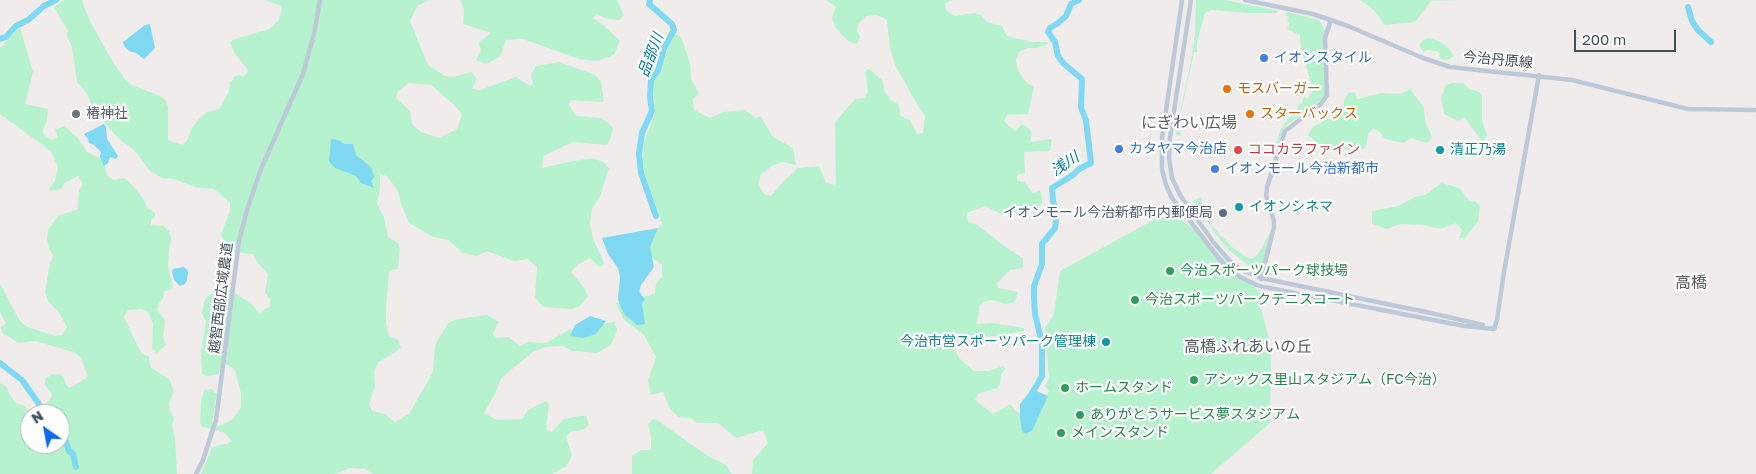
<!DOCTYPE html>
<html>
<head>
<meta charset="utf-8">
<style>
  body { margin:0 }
  #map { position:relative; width:1756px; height:474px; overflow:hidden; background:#f0ecec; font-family:"Golos Text",sans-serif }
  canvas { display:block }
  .north { position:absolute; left:20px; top:404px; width:50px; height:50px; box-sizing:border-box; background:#fff; border:1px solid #b4b9bd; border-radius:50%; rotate:327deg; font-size:14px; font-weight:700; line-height:20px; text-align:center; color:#43505b }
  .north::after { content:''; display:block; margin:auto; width:18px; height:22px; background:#0b6aeb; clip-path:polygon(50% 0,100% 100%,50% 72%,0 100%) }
  .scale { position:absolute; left:1574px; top:30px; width:102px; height:22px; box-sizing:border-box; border:2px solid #43505b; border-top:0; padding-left:6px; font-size:15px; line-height:18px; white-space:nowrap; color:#43505b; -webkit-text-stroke:4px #fff; paint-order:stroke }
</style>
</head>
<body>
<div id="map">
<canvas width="1756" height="474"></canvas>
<div class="north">N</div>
<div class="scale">200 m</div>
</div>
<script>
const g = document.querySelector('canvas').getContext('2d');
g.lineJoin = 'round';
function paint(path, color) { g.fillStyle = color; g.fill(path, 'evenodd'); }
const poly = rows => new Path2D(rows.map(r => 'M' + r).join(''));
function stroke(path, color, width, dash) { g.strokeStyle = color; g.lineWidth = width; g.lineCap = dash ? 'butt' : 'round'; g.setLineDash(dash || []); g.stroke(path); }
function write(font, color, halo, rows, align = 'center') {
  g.font = font + ' "Golos Text","Noto Sans JP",sans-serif'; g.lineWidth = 4.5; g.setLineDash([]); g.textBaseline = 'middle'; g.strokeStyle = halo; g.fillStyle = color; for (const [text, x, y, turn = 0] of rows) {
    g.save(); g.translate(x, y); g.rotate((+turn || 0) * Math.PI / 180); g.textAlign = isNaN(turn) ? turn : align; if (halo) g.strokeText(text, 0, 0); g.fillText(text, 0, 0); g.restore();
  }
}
const green = poly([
  [64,0,83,0,84,7,91,23,113,62,125,79,132,85,160,96,166,101,168,107,168,140,183,145,188,139,192,128,201,117,207,112,219,109,229,91,230,83,235,76,239,75,244,77,248,70,235,54,230,43,232,40,269,29,279,20,282,8,279,5,265,0,429,0,417,6,410,21,428,65,445,76,453,77,472,72,477,79,472,89,480,90,516,77,530,86,533,84,531,75,536,66,559,62,595,75,601,81,604,102,571,100,569,105,576,116,601,118,613,127,611,137,607,145,573,142,543,156,542,168,573,161,593,158,603,162,609,168,600,196,592,209,590,224,593,239,602,258,604,265,599,267,590,258,577,265,571,272,584,288,588,296,579,307,571,309,543,307,535,297,537,267,528,259,514,261,487,251,477,256,463,253,448,240,433,237,409,223,401,204,398,191,387,176,380,174,380,189,377,204,384,217,388,237,398,243,400,248,398,269,389,271,386,308,386,324,389,336,398,340,401,348,379,362,374,370,375,387,369,404,372,411,385,414,395,422,409,414,433,372,435,345,448,323,458,319,487,315,499,322,493,333,496,338,509,337,520,346,528,342,546,343,570,329,581,333,600,324,615,322,617,330,611,345,597,353,572,351,563,346,545,347,533,352,501,378,495,394,484,413,497,420,522,419,528,410,546,401,549,404,546,429,552,432,564,419,580,416,586,416,589,425,583,430,570,432,566,437,572,455,567,466,552,474,373,474,365,469,350,468,335,474,201,474,212,448,218,445,227,444,232,441,225,433,201,426,200,423,201,403,204,390,212,389,215,393,217,393,212,424,220,426,233,419,241,407,241,393,235,370,228,365,221,365,219,374,206,376,202,374,201,351,206,322,202,313,204,302,207,296,225,287,252,304,259,313,270,306,270,299,265,293,268,274,257,262,253,254,233,252,229,282,223,277,220,263,227,246,221,234,230,211,230,202,214,189,195,187,174,179,162,178,149,170,135,151,117,137,96,113,91,104,88,95,77,82,72,47,67,36,68,31,54,7],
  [409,83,431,85,453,104,462,114,457,129,439,138,421,132,412,124,410,111,396,98,398,91],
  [461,0,617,0,624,15,619,20,608,19,596,14,593,18,604,26,620,41,614,55,597,61,579,59,523,39,506,40,500,57,486,64,476,60,481,50,478,43,491,33,463,24,464,10],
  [826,0,953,0,945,3,946,10,954,16,974,13,981,15,987,22,1002,26,1007,36,1032,42,1047,42,1048,44,1037,48,1027,48,1019,52,1016,60,1018,71,1027,83,1034,87,1028,114,1007,115,1004,121,1015,131,1022,124,1029,128,1032,134,1030,142,1052,139,1050,151,1024,152,1025,173,1017,175,1017,181,1024,182,1033,193,1040,191,1042,196,1042,204,1035,207,1029,213,1022,215,1021,211,1003,215,985,206,967,213,968,222,977,225,1011,251,1023,258,1023,268,1010,270,997,283,998,288,1018,292,1015,302,1006,304,992,300,983,302,980,306,976,324,992,323,1024,328,1024,331,1005,335,965,339,951,343,960,359,974,371,989,371,1003,366,1006,369,1001,374,1000,385,997,388,978,394,975,400,993,414,1010,404,1017,412,1023,414,1039,400,1042,410,1043,404,1049,391,1045,386,1049,378,1045,328,1054,314,1060,271,1172,210,1262,294,1259,301,1271,346,1270,423,1211,474,752,474,753,460,768,443,763,430,736,438,718,423,697,423,690,418,679,417,670,409,663,392,651,395,648,380,656,357,644,335,624,320,616,303,655,294,656,284,662,277,662,265,649,256,648,246,655,232,662,223,645,175,643,159,644,142,655,114,653,82,661,73,671,34,675,34,681,37,690,63,691,79,699,93,693,99,694,110,710,118,724,112,745,110,756,118,761,116,772,136,793,148,796,165,783,162,772,166,760,175,759,185,764,194,771,196,782,183,798,168,819,166,826,183,836,185,835,122,855,99,865,98,868,91,865,71,869,69,883,81,884,90,890,99,899,105,900,116,910,120,917,134,923,133,925,116,918,106,895,65,890,48,887,20,877,15,866,16,858,24,857,31,860,37,857,44,849,42,835,27,832,18,836,7],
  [1196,0,1225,0,1278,11,1276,13,1248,13,1211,10,1205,13,1197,42,1197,52,1194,52,1178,126,1181,136,1176,135,1177,127,1191,61,1195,34],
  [1360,0,1458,0,1431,1,1415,22,1385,25,1374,10],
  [1287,12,1319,20,1326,32,1324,33,1323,44,1326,93,1317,104,1288,124,1283,130,1278,144,1276,144,1281,129,1287,120,1295,113,1300,103,1302,104,1304,97,1308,99,1313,90,1301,48,1300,35,1287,29,1290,23,1287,21,1289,17,1285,15],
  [20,27,33,72,25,104,48,109,47,120,43,130,44,136,52,140,58,137,55,130,64,126,77,137,87,152,104,160,107,176,114,180,124,178,133,186,144,200,147,208,155,213,155,217,151,220,151,225,163,226,169,231,171,237,169,249,168,266,173,288,164,292,163,298,159,303,157,310,165,320,163,338,166,345,157,353,152,348,153,324,148,311,141,309,128,310,124,317,141,353,149,357,150,367,169,379,174,391,169,404,170,411,174,418,172,426,175,438,177,474,0,474,0,383,7,387,9,394,16,403,24,406,31,413,50,400,52,394,45,385,45,379,53,374,59,374,63,376,67,386,70,388,88,377,81,358,74,352,35,341,18,343,2,332,1,327,6,324,0,312,0,284,20,321,27,327,56,336,62,335,67,327,59,313,48,301,45,292,50,263,54,256,49,249,47,239,48,230,58,216,78,209,79,190,83,184,78,176,65,183,61,189,50,191,49,189,55,181,58,167,51,151,0,114,0,48],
  [30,414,60,414,60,444,30,444],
  [1428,38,1439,41,1449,48,1454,56,1447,60,1442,59,1439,57,1440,53,1436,51,1428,50,1423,52,1419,45,1423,40],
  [1452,83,1463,83,1469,89,1479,92,1482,96,1482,121,1487,135,1483,142,1464,117,1458,121,1444,114,1441,98,1446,85],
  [1410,89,1424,108,1425,121,1432,137,1427,143,1411,138,1403,143,1385,139,1379,131,1373,129,1368,134,1366,148,1353,151,1335,146,1325,148,1317,146,1314,140,1308,135,1313,127,1326,120,1336,117,1338,112,1343,109,1344,101,1348,93,1355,92,1357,99,1381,93,1401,94],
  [1442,183,1459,188,1469,201,1476,202,1480,206,1478,221,1465,238,1459,238,1462,230,1456,223,1441,229,1424,225,1401,224,1387,229,1372,224,1372,211,1398,206,1415,197,1425,195],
  [1200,197,1206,217,1208,218,1210,224,1233,248,1246,257,1251,259,1255,257,1261,250,1269,234,1272,233,1262,269,1255,271,1229,250,1221,241,1193,201],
  [654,418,708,456,726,465,732,474,632,474,632,456,641,450,651,450,651,436,648,424]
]);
const water = poly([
  [150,24,155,48,144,59,136,53,129,51,124,46,123,42,145,25],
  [104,124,106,127,107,139,118,156,116,159,110,157,108,163,104,166,100,157,101,152,94,145,89,143,88,139,84,134],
  [331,139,338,140,345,144,353,144,356,155,371,167,374,177,371,181,374,188,361,183,356,176,335,168,329,161],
  [658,228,650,247,654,267,641,285,639,291,645,300,642,303,645,324,637,325,625,315,621,308,618,299,620,277,618,268,608,254,602,238],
  [184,267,188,271,187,280,185,284,180,286,174,280,172,271,173,269],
  [590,316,606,321,596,334,584,338,570,336,575,325],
  [1032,389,1048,396,1032,431,1025,434,1022,431,1020,419,1020,404]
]);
const river = poly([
  [650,0,649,4,672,24,674,30,664,48,658,71,651,80,650,97,652,111,642,133,639,154,641,173,656,216],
  [1688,7,1692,21,1698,30,1711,42],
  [0,39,6,37,16,26,28,20,44,6,56,0],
  [0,363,22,380,46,414],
  [1031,395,1042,376,1042,343,1035,314,1034,299,1034,286,1042,264,1042,244,1055,228,1057,213,1053,201,1052,188,1073,175,1079,169,1091,163,1086,121,1081,107,1082,79,1064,64,1058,56,1055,42,1048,32,1050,28,1058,23,1066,16,1071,4,1079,0],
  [60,431,63,434,69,451,73,454,76,467]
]);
const secondary = poly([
  [1182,0,1162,138,1162,169,1166,185,1172,198,1224,265,1238,276,1259,286,1464,326,1494,329],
  [1191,0,1170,137,1169,158,1172,178,1180,195,1214,243,1229,260,1241,270,1261,278,1426,312,1483,325],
  [1245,0,1313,14,1348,26,1423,58,1450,67,1572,80,1688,109,1756,110],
  [1261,279,1274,227,1274,221,1266,195,1267,187,1285,131,1321,104,1327,95,1325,38,1331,20],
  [1494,329,1497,320,1504,272,1539,75],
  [196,474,203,460,216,420,239,241,247,210,261,169,303,74,314,34,320,0]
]);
const markers = [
  [1264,58,5,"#3f7fe0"],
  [1227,89,5,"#e8710a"],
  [76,114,5,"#6b7280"],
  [1250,114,5,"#e8710a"],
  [1119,149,5,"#3f7fe0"],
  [1238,150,5,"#e0444e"],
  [1440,150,5,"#0f9aa8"],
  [1215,169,5,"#3f7fe0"],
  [1239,207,5,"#0f9aa8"],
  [1223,213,5,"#5c6f8a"],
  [1170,271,5,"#2e9e5b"],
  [1135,300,5,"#2e9e5b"],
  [1106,342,5,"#0f9aa8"],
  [1194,380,5,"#2e9e5b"],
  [1065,388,5,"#2e9e5b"],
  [1080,415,5,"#2e9e5b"],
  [1061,433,5,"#2e9e5b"]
];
const shopNames = [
  ["イオンスタイル",1274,58],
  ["カタヤマ今治店",1129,149],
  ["イオンモール今治新都市",1225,169]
];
const streetNames = [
  ["今治丹原線",1498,60,5],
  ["越智西部広域農道",221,298,-83]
];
const foodNames = [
  ["モスバーガー",1237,89],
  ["スターバックス",1260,114]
];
const worshipNames = [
  ["椿神社",86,114]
];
const healthNames = [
  ["ココカラファイン",1248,150]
];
const cultureNames = [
  ["清正乃湯",1450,150],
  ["イオンシネマ",1249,207],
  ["今治市営スポーツパーク管理棟",1096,342,"right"]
];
const serviceNames = [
  ["イオンモール今治新都市内郵便局",1213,213]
];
const leisureNames = [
  ["今治スポーツパーク球技場",1180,271],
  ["今治スポーツパークテニスコート",1145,300],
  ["アシックス里山スタジアム（FC今治）",1204,380],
  ["ホームスタンド",1075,388],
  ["ありがとうサービス夢スタジアム",1090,415],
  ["メインスタンド",1071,433]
];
const waterNames = [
  ["品部川",651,55,-69],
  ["浅川",1065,164,-33]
];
const quarterNames = [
  ["にぎわい広場",1189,123],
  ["高橋",1691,283],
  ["高橋ふれあいの丘",1248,347]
];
paint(green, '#b6f2ce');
paint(water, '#7fd9f2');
stroke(river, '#7fd9f2', 6);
stroke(secondary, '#bdc9d8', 4.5);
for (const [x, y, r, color] of markers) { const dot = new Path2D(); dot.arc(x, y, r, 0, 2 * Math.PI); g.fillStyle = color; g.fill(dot); stroke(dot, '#fff', 2); }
write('14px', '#366cbe', '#fff', shopNames, 'left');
write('14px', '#43505b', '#fff', streetNames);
write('14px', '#c56008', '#fff', foodNames, 'left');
write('14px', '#5b616d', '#fff', worshipNames, 'left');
write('14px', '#be3a42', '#fff', healthNames, 'left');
write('14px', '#0d838f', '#fff', cultureNames, 'left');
write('14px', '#4e5e75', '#fff', serviceNames, 'right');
write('14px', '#27864d', '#fff', leisureNames, 'left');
write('italic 15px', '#037da0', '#fff', waterNames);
write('16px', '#595d62', '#fff', quarterNames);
</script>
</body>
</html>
